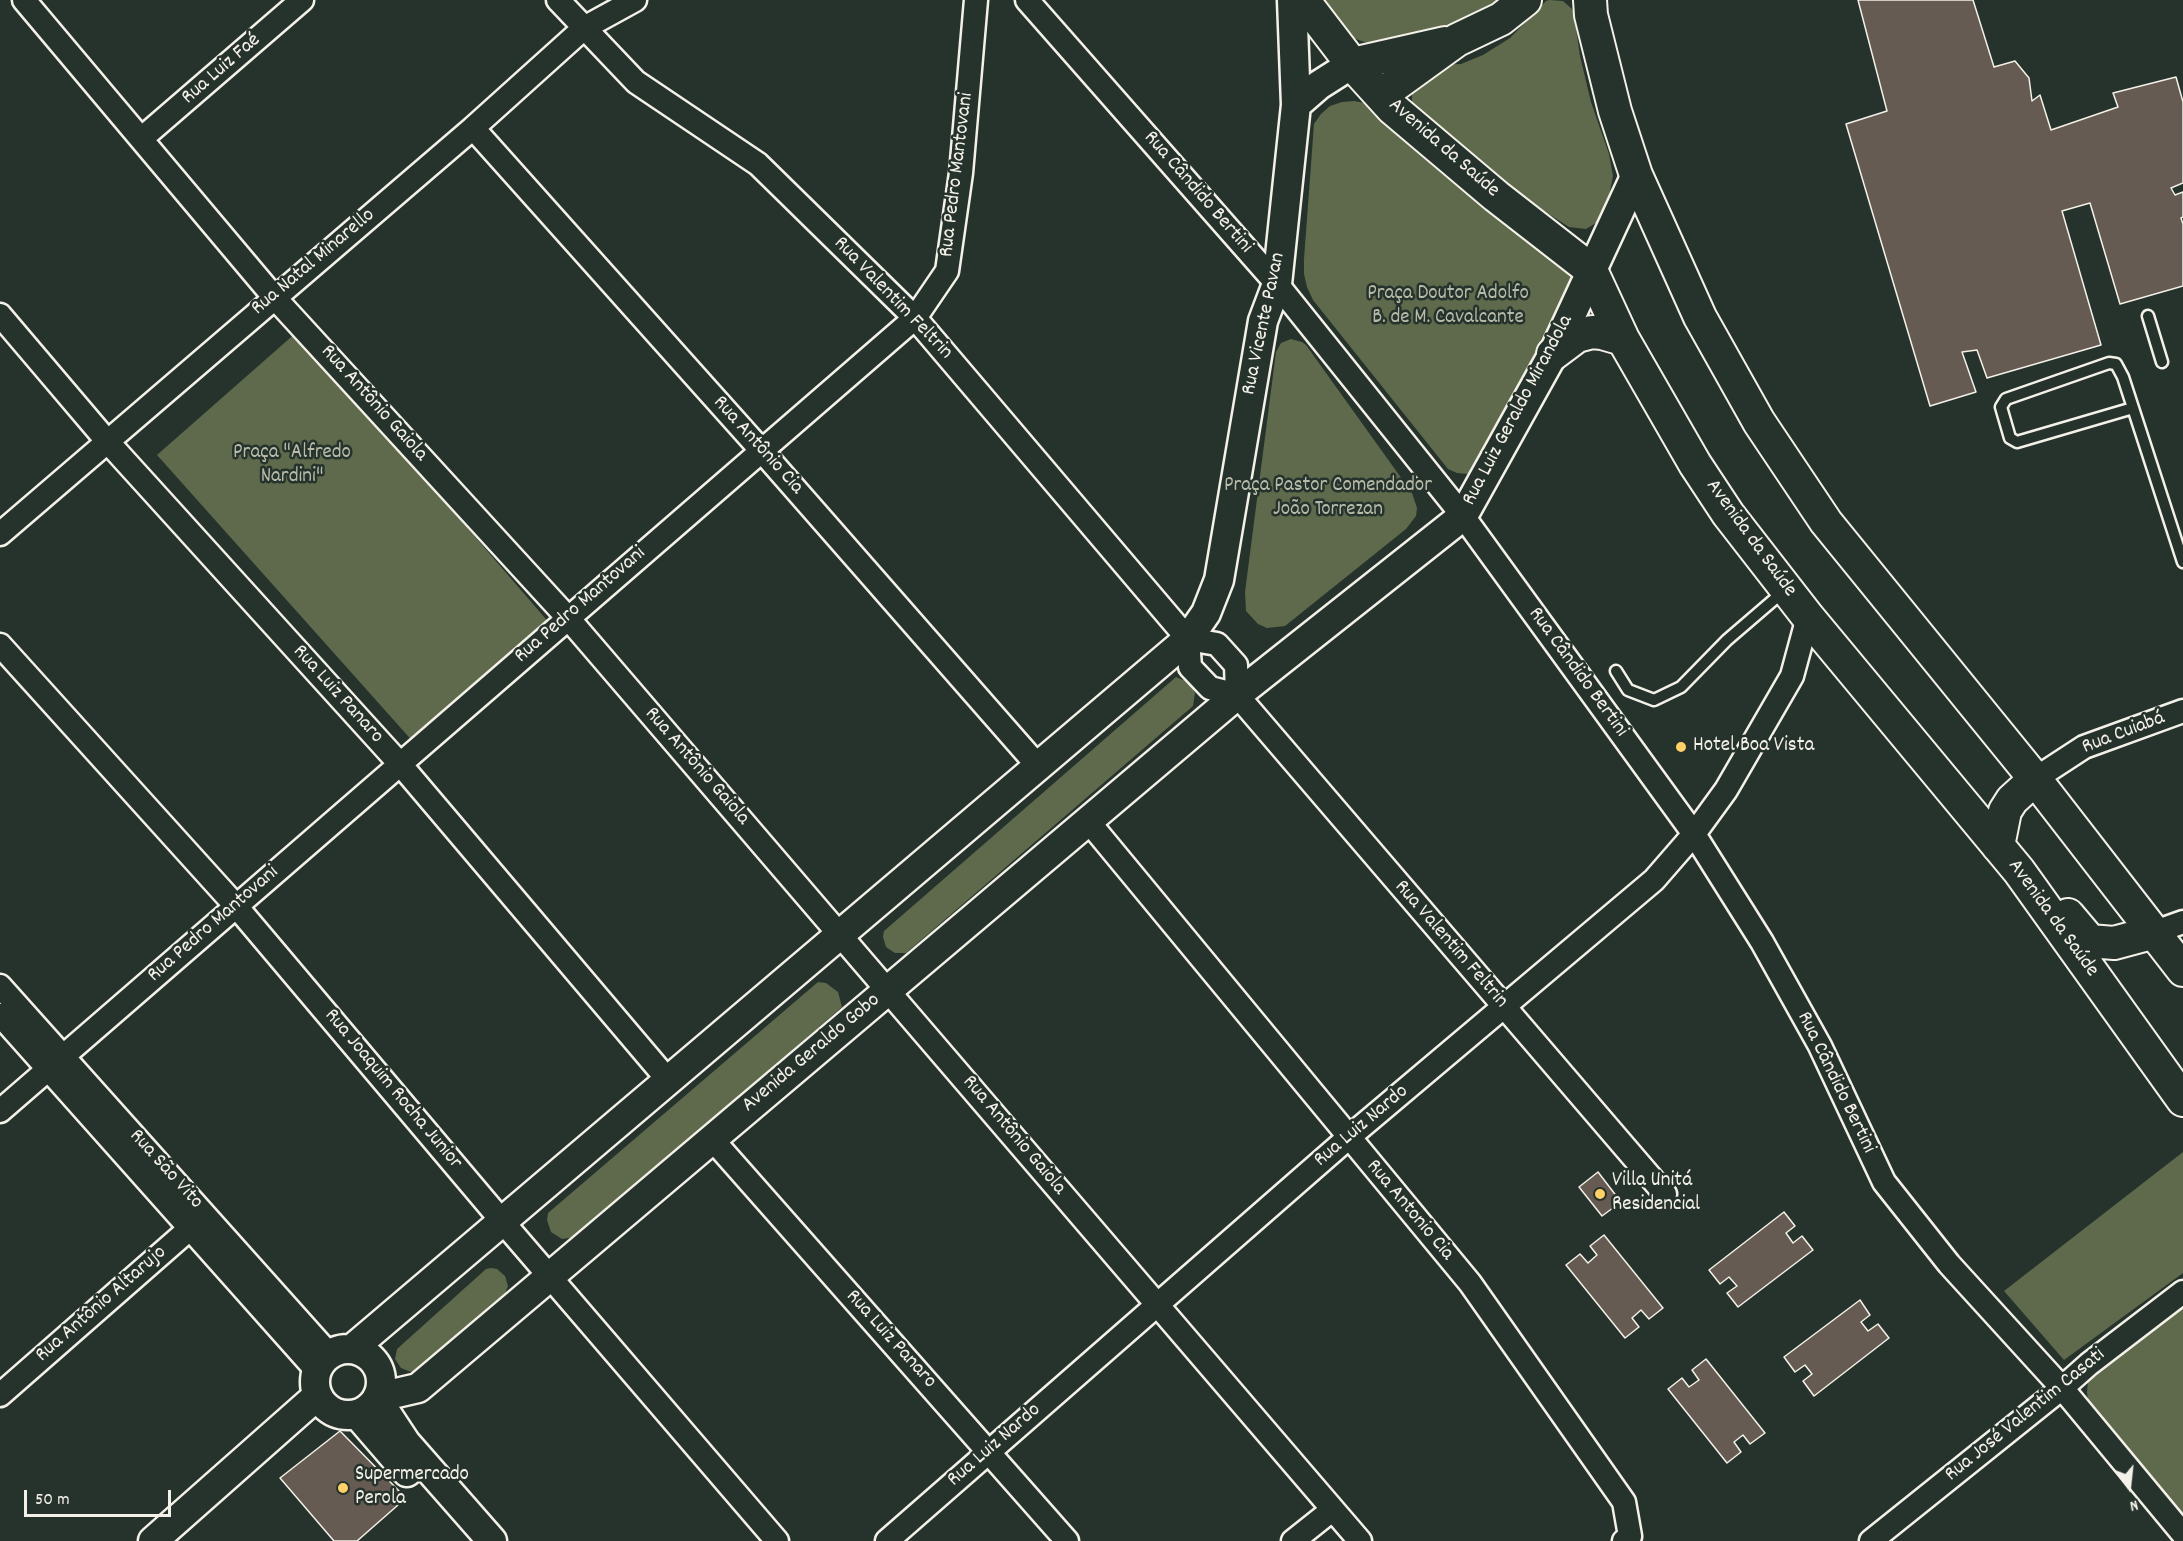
<!DOCTYPE html>
<html>
<head>
<meta charset="utf-8">
<style>
  body { margin:0 }
  #map { position:relative; width:2183px; height:1541px; overflow:hidden; background:#26332d; font-family:Dekko,sans-serif }
  canvas { display:block }
  .north { position:absolute; left:2099px; top:1457px; width:60px; height:60px; -webkit-text-stroke:4px #26332d; paint-order:stroke; rotate:165deg; font-size:16px; font-weight:700; line-height:24px; text-align:center; color:#f4f1e8 }
  .north::after { content:''; display:block; margin:auto; width:21px; height:27px; background:#f4f1e8; clip-path:polygon(50% 0,100% 100%,50% 72%,0 100%) }
  .scale { position:absolute; left:24px; top:1490px; width:147px; height:27px; box-sizing:border-box; border:3px solid #f4f1e8; border-top:0; padding-left:8px; font-size:18px; line-height:21px; white-space:nowrap; color:#f4f1e8; -webkit-text-stroke:4px #26332d; paint-order:stroke }
</style>
</head>
<body>
<div id="map">
<canvas width="2183" height="1541"></canvas>
<div class="north">N</div>
<div class="scale">50 m</div>
</div>
<script>
const g = document.querySelector('canvas').getContext('2d');
g.lineJoin = 'round';
function paint(path, color) { g.fillStyle = color; g.fill(path, 'evenodd'); }
const poly = rows => new Path2D(rows.map(r => 'M' + r).join(''));
function stroke(path, color, width, dash) { g.strokeStyle = color; g.lineWidth = width; g.lineCap = dash ? 'butt' : 'round'; g.setLineDash(dash || []); g.stroke(path); }
function write(font, color, halo, rows, align = 'center') {
  g.font = font + ' Dekko,sans-serif'; g.lineWidth = 5; g.setLineDash([]); g.textBaseline = 'middle'; g.strokeStyle = halo; g.fillStyle = color; for (const [text, x, y, turn = 0] of rows) {
    g.save(); g.translate(x, y); g.rotate((+turn || 0) * Math.PI / 180); g.textAlign = isNaN(turn) ? turn : align; if (halo) g.strokeText(text, 0, 0); g.fillText(text, 0, 0); g.restore();
  }
}
const green = poly([
  [1325,0,1503,0,1448,30,1377,43,1364,42,1351,37,1333,18],
  [1549,0,1563,1,1572,9,1574,14,1580,56,1591,102,1609,154,1613,176,1606,212,1601,220,1586,229,1569,227,1494,179,1416,111,1412,102,1412,92,1438,65,1461,64,1483,55,1510,38,1546,1],
  [1354,101,1365,103,1376,109,1441,173,1500,220,1558,251,1570,271,1571,283,1569,295,1478,471,1468,474,1457,473,1448,469,1313,300,1307,287,1304,274,1304,259,1314,124,1321,114,1330,106,1342,102],
  [298,331,551,625,416,745,157,455],
  [1291,339,1302,342,1306,345,1412,493,1417,508,1416,516,1406,529,1285,626,1267,628,1258,624,1246,611,1245,592,1276,352,1281,343],
  [1176,677,1188,682,1192,687,1195,693,1193,706,906,953,895,953,886,947,883,937,884,931],
  [818,982,826,983,838,992,842,1007,575,1237,562,1239,551,1232,547,1220,548,1213],
  [2183,1152,2183,1273,2064,1360,2004,1291],
  [491,1268,497,1269,505,1276,508,1286,504,1296,421,1368,411,1372,401,1368,395,1359,397,1349,486,1269],
  [2183,1305,2183,1521,2093,1412,2088,1402,2087,1392,2088,1381]
]);
const building = poly([
  [1858,0,1973,0,1994,67,2015,61,2029,78,2032,101,2040,95,2051,130,2118,107,2113,93,2176,77,2183,102,2183,183,2171,188,2175,195,2183,192,2183,217,2181,218,2183,224,2183,286,2120,304,2090,203,2062,211,2101,345,1987,378,1977,350,1962,352,1976,392,1930,406,1846,124,1887,111,1858,0],
  [1598,1172,1621,1202,1602,1216,1579,1187,1598,1172],
  [1784,1212,1795,1226,1786,1233,1793,1243,1802,1236,1813,1250,1738,1307,1727,1293,1737,1286,1729,1277,1720,1284,1709,1270,1784,1212],
  [1604,1235,1663,1308,1649,1319,1641,1310,1632,1318,1639,1327,1625,1338,1566,1265,1580,1254,1588,1263,1597,1255,1590,1246,1604,1235],
  [1860,1300,1870,1315,1861,1322,1868,1331,1878,1324,1889,1338,1814,1396,1803,1381,1812,1374,1805,1365,1795,1372,1784,1357,1860,1300],
  [1706,1359,1765,1433,1750,1444,1743,1435,1734,1442,1741,1452,1727,1463,1668,1389,1682,1378,1689,1387,1699,1380,1692,1370,1706,1359],
  [340,1431,406,1498,357,1541,334,1541,280,1478,340,1431]
]);
const service = poly([
  [2148,316,2162,362],
  [2133,408,2017,442,2010,438,2001,407,2006,399,2109,363,2116,364,2123,377,2183,562],
  [1616,671,1628,690,1654,700,1681,687,1727,640,1784,591]
]);
const minor = poly([
  [24,0,274,297,568,618,1360,1541],
  [558,0,636,82,758,164,915,318,1188,639,1190,667,1210,688,1237,695,1665,1194],
  [1027,0,1277,284,1463,516,1694,834,1762,942,1820,1046,1884,1182,1949,1264,2062,1388,2183,1534],
  [473,128,761,450,1038,766],
  [141,139,302,0],
  [0,315,107,441,400,764,668,1080],
  [0,534,473,128,584,28,635,0],
  [1188,639,1217,644,1236,665,1237,695],
  [0,645,236,906,502,1221,777,1541],
  [2035,779,2084,747,2183,711],
  [1088,821,1470,1283,1624,1502,1630,1536,1624,1541],
  [2155,932,2183,922],
  [0,986,330,1355],
  [0,1015,317,1371],
  [0,1111,915,318,947,271,961,173,976,0],
  [712,1139,1067,1541],
  [0,1395,202,1218],
  [887,1541,1348,1138,1654,880,1694,834,1726,790,1792,676,1808,617],
  [1293,1541,1332,1510],
  [1871,1541,2062,1388,2089,1364,2183,1292]
]);
const tertiary = poly([
  [1296,105,1319,85,1352,64],
  '315 1382a33 33 0 1 1 66 0a33 33 0 1 1-66 0Z',
  [352,1349,1188,639,1206,613,1219,580,1263,321,1277,284,1296,105,1292,0],
  [379,1397,418,1388,1237,695,1463,516,1553,354,1636,175],
  [377,1399,406,1443,492,1541],
  [357,1414,407,1472],
  [153,1541,317,1396]
]);
const secondary = poly([
  [1303,0,1352,64,1392,108,1496,196,1591,270,1623,339,1695,464,1728,514,1808,617,2019,871,2183,1100],
  [1590,0,1591,15,1615,111,1636,175,1700,317,1759,422,1826,522,2035,779,2183,970],
  [1352,64,1445,43],
  [1381,95,1457,40,1501,19,1525,0],
  [1553,354,1577,336,1592,332,1602,333,1623,339],
  [1998,846,2005,811,2012,800,2035,779],
  [2068,915,2090,941,2114,943,2155,932]
]);
const markers = [
  [1681,747,6,"#ffd166"],
  [1600,1194,6,"#ffd166"],
  [343,1488,6,"#ffd166"]
];
const streetNames = [
  ["Rua Luiz Faé",222,70,-41],
  ["Avenida da Saúde",1443,149,41],
  ["Rua Pedro Mantovani",958,175,-83],
  ["Rua Cândido Bertini",1197,193,49],
  ["Rua Natal Minarello",314,263,-40],
  ["Rua Valentim Feltrin",892,299,46],
  ["Rua Vicente Pavan",1265,324,-78],
  ["Rua Antônio Gaiola",373,404,48],
  ["Rua Luiz Geraldo Mirandola",1519,411,-62],
  ["Rua Antônio Cia",757,446,48],
  ["Avenida da Saúde",1750,539,54],
  ["Rua Pedro Mantovani",581,606,-41],
  ["Rua Cândido Bertini",1577,673,54],
  ["Rua Luiz Panaro",337,695,48],
  ["Rua Cuiabá",2124,734,-21],
  ["Rua Antônio Gaiola",696,767,49],
  ["Avenida da Saúde",2052,919,54],
  ["Rua Pedro Mantovani",214,925,-41],
  ["Rua Valentim Feltrin",1450,945,49],
  ["Avenida Geraldo Gobo",812,1054,-40],
  ["Rua Cândido Bertini",1835,1083,64],
  ["Rua Joaquim Rocha Junior",392,1090,50],
  ["Rua Luiz Nardo",1362,1127,-40],
  ["Rua Antônio Gaiola",1013,1136,50],
  ["Rua São Vito",165,1170,48],
  ["Rua Antonio Cia",1409,1211,50],
  ["Rua Antônio Altarujo",102,1305,-41],
  ["Rua Luiz Panaro",890,1340,48],
  ["Rua José Valentim Casati",2026,1416,-39],
  ["Rua Luiz Nardo",995,1446,-41]
];
const parkNames = [
  ["Praça Doutor Adolfo",1448,295],
  ["B. de M. Cavalcante",1448,319],
  ["Praça \"Alfredo",292,454],
  ["Nardini\"",292,478],
  ["Praça Pastor Comendador",1328,487],
  ["João Torrezan",1328,511]
];
const poiNames = [
  ["Hotel Boa Vista",1693,747],
  ["Villa Unitá",1612,1182],
  ["Residencial",1612,1206],
  ["Supermercado",355,1476],
  ["Perola",355,1500]
];
paint(green, '#5e6a4b');
paint(building, '#665b52');
stroke(building, '#f4f1e8', 1.5);
stroke(service, '#f4f1e8', 15);
stroke(minor, '#f4f1e8', 27);
stroke(tertiary, '#f4f1e8', 33);
stroke(secondary, '#f4f1e8', 36);
stroke(service, '#26332d', 10);
stroke(minor, '#26332d', 22);
stroke(tertiary, '#26332d', 28);
stroke(secondary, '#26332d', 32);
for (const [x, y, r, color] of markers) { const dot = new Path2D(); dot.arc(x, y, r, 0, 2 * Math.PI); g.fillStyle = color; g.fill(dot); stroke(dot, '#26332d', 2); }
write('21px', '#f4f1e8', '#26332d', streetNames);
write('21px', '#b8bba9', '#26332d', parkNames);
write('21px', '#f4f1e8', '#26332d', poiNames, 'left');
</script>
</body>
</html>
